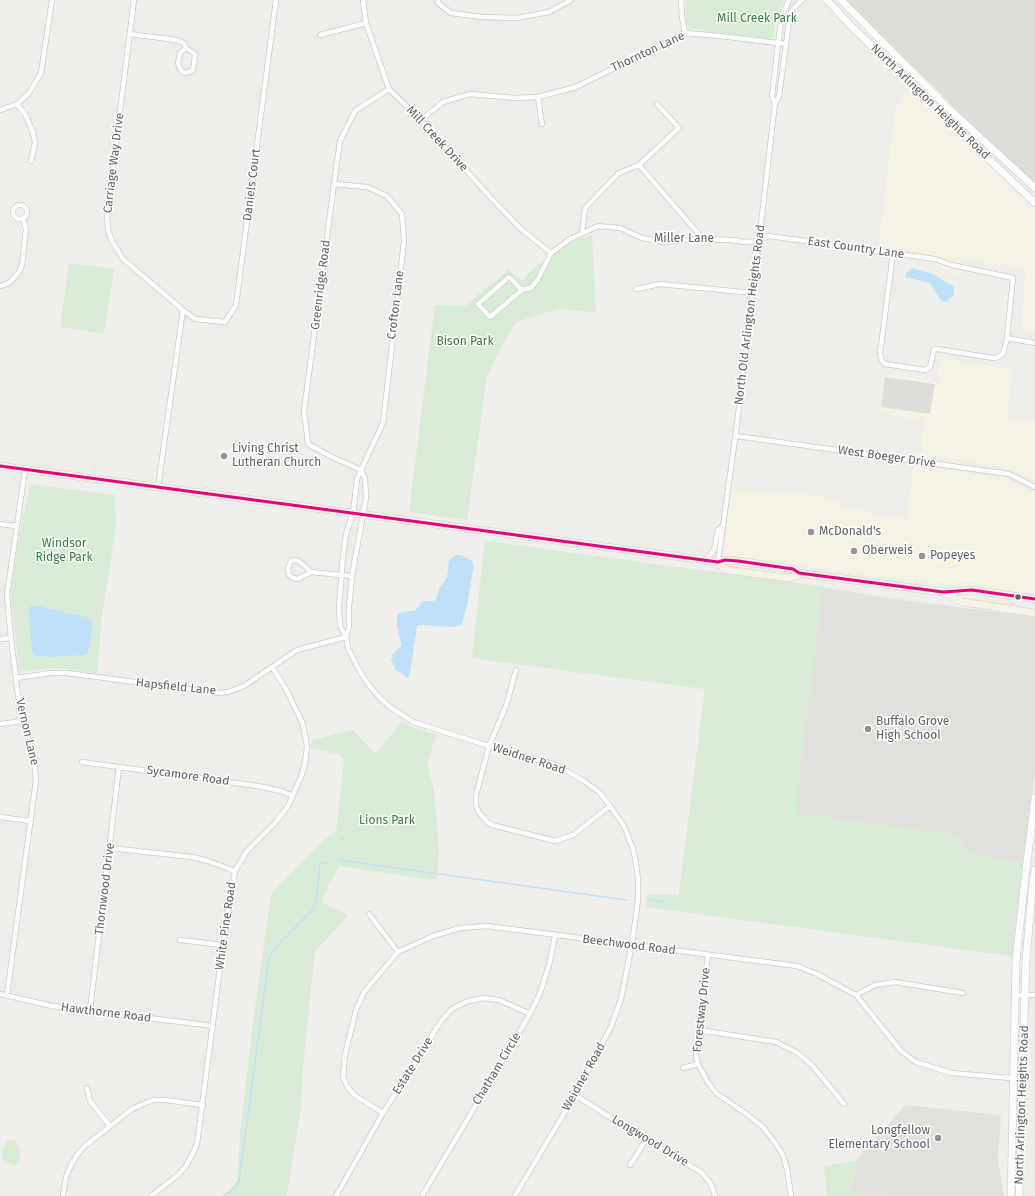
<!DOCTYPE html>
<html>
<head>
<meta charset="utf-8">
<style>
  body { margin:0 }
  canvas { display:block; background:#efeeea }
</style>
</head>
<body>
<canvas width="1035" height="1196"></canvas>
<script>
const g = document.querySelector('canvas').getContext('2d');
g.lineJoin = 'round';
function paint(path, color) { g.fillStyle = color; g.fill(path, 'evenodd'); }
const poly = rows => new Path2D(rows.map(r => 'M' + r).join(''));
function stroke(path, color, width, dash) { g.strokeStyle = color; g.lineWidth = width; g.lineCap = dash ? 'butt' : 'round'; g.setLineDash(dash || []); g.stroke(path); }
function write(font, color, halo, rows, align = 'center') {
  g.font = font + ' "Fira Sans",sans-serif'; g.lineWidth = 3; g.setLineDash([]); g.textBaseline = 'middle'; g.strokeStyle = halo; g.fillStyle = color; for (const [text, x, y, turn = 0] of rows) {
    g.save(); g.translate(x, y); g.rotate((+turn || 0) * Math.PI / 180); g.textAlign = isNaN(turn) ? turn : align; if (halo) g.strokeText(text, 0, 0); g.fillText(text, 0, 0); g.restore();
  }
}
const commercial = poly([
  [912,88,1035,208,1035,332,1021,330,1026,268,963,260,961,275,947,273,938,263,878,254,895,109],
  [941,359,1012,370,1007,417,1035,422,1035,481,1006,467,920,455,924,420,881,413,886,374,937,383],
  [914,466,1003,478,1020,485,1035,495,1035,593,932,583,723,556,731,488,776,495,777,491,839,499,841,507,906,519]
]);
const industrial = poly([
  [846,0,1035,0,1035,192,958,111],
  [885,377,935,384,930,414,881,407]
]);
const education = poly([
  [485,541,817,586,896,599,1035,617,1035,770,1012,956,646,907,648,894,679,895,705,689,472,658],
  [905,1105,1001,1115,998,1161,1004,1196,889,1196,851,1192,857,1160]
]);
const green = poly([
  [686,0,784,0,778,11,773,37,769,39,691,29,688,26,686,22],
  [592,235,596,313,558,309,516,322,499,351,487,377,467,520,409,512,435,305,465,306,508,270,522,280,536,266,571,242],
  [69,263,114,269,104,334,60,327],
  [30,484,115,495,116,527,102,616,97,673,55,668,19,672,11,596,18,542],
  [485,541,821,587,823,591,796,807,799,814,953,834,960,839,969,852,974,855,1016,861,1021,864,1023,866,1012,956,646,907,648,894,679,895,705,689,472,658],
  [402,721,410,726,436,735,427,765,434,790,439,850,437,881,339,866,328,886,322,903,349,915,315,951,303,1066,301,1107,287,1196,224,1196,237,1182,241,1122,257,992,271,894,324,840,336,832,344,761,339,754,310,748,312,740,353,730,376,754],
  [12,1140,17,1142,20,1152,20,1159,15,1166,8,1163,2,1158,2,1151,7,1141],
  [857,1160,851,1192,889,1196,827,1196,824,1166]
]);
const water = poly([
  [912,268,933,274,945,282,954,286,954,296,949,298,948,302,941,301,930,283,905,277,907,272],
  [456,555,461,555,471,560,473,564,473,569,469,596,462,625,452,627,422,625,417,626,410,673,408,678,407,678,403,674,396,670,391,660,393,657,392,655,401,646,401,643,397,626,397,615,400,613,416,610,422,601,434,601,436,599,440,587,447,577,449,560],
  [31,606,39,606,90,618,92,621,91,639,88,653,83,655,48,657,35,655,32,651,29,618,29,608]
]);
const stream = poly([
  [341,839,345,840],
  [339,860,626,900],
  [651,900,666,902],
  [224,1196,232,1190,239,1181,269,958,277,946,312,910,316,902,320,863,326,863]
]);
const minor = poly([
  [134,0,107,215,108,230,112,241,123,259,183,310,195,319,225,322,236,305,276,0],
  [363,0,366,23,389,89,421,120,491,198,521,229,551,253],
  [438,0,438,3,451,13,482,17,517,18,549,12,571,0],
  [681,0,682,17,685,33],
  [130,34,176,40,184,43,186,48,195,54,194,65,192,71,184,73,180,69,178,63,180,53,186,48],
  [320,35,366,23],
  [538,97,542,124],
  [775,103,779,97,790,14,794,8,802,0],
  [17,104,25,114,33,132,35,143,31,161],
  [0,110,17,104,29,93,41,73,52,0],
  [421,120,443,102,470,94,515,98,538,97,576,87,685,33,720,36,786,44],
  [639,165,703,239],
  [334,184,367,187,387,196,402,214,404,241,383,423,361,470,330,456,308,444,304,411,334,184,340,141,355,111,389,89],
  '13 212a7 7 0 1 1 14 0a7 7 0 1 1-14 0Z',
  [582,233,585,208,619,173,639,165,679,128,657,104],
  [0,286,4,285,10,282,19,272,22,265,26,229,23,219],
  [636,289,660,284,753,293],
  [522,290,509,277,478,304,490,317,522,290,531,288,538,279,551,253,570,239,598,226,620,228,642,238,663,242,700,239,730,240,745,242,759,241,768,236,845,246,893,253,935,259,952,265,1013,278,1007,338,1003,354,996,358,993,358,937,349,934,350,930,367,925,370,885,364,882,361,880,354,893,253],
  [1007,338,1035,343],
  [736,436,1009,474,1035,487],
  [158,487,183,310],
  [0,524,16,526],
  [706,560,714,550,718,530,722,527],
  [718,562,737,424,759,241,774,112,775,103,772,97,778,44,782,15,789,0],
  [311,572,305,566,297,560,291,561,288,568,289,575,293,578,298,579,311,572,352,576],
  [346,637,349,626,349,607,352,576,366,498,365,479,361,470,357,479,353,513,346,534,343,556,339,607,340,626,346,637,348,648,358,668,368,684,379,697,390,707,413,722,489,746,556,765,584,781,599,792,610,806,624,826,633,849,636,863,638,879,638,900,632,944,621,999,611,1027,575,1095,515,1196],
  [0,639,11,638],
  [516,670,506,706,489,746,476,795,476,805,478,811,487,822,492,825,555,841,573,835,610,806],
  [16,678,51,673,67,673,217,693,228,692,244,686,297,650,346,637],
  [0,724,23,721],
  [82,762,258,786,281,791,293,796],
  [0,817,31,821],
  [110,848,192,857,208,861,235,871],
  [369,914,398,952],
  [180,940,223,945],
  [708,955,697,1044,696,1055,698,1064,707,1081,716,1093,745,1113,763,1127,773,1140,782,1153,787,1169,791,1196],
  [0,994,52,1006,213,1026],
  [7,995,36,780,34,758,23,721,18,696,11,638,7,595,25,470],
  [856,995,875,985,895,982,963,993],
  [1015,995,1035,995],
  [90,1010,119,767],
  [699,1030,776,1042,796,1052,812,1065,844,1104],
  [683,1068,698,1064],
  [87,1088,90,1101,110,1126],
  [575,1095,646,1140,701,1172,711,1184,715,1196],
  [383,1113,354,1095,347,1086,343,1077,345,1055,356,1010,364,992,398,952,433,936,460,928,487,926,797,966,817,974,856,995,901,1051,916,1062,951,1073,1022,1079],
  [630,1165,646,1140],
  [63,1196,66,1177,71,1165,77,1155,85,1146,132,1109,148,1102,154,1100,165,1100,203,1105],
  [151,1196,178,1175,186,1166,192,1155,197,1144,223,945,235,871,247,851,274,824,288,806,301,777,305,764,307,746,303,724,286,689,272,667],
  [336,1196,383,1113,441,1021,452,1009,468,1001,484,998,499,1000,515,1007,530,1014],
  [422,1196,530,1014,540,993,549,965,555,936]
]);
const secondary = poly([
  [827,0,851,26,940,111,974,145,1035,203],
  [841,0,945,105,1035,188],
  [1011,1196,1016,961,1025,878,1035,798],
  [1019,1196,1022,1079,1026,960,1032,891,1035,870]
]);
const primary = poly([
  [0,466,659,554,718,562,725,560,738,561,793,569,799,573,943,592,972,590,1035,599],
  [718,562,724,569,728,570,788,578,796,576,799,573],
  [943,592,963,602,1035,613]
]);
const bus1 = poly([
  [0,466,718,562,725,560,738,561,793,569,799,573,943,592,972,590,1035,599]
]);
const markers = [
  [224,456,4,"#919496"],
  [811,532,4,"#919496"],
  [854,551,4,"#919496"],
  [922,556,4,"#919496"],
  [1018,597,3.5,"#5f6368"],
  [868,729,4,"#919496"],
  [938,1138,4,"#919496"]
];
const parkNames = [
  ["Mill Creek Park",757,19],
  ["Bison Park",465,342],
  ["Windsor",64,544],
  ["Ridge Park",64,558],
  ["Lions Park",387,821]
];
const streetNames = [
  ["Thornton Lane",648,52,-25],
  ["North Arlington Heights Road",930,102,44],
  ["Mill Creek Drive",437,139,47],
  ["Carriage Way Drive",114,163,-83],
  ["Daniels Court",252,185,-83],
  ["Miller Lane",684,239],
  ["East Country Lane",856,248,8],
  ["Greenridge Road",321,285,-83],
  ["Crofton Lane",396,305,-83],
  ["North Old Arlington Heights Road",750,315,-83],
  ["West Boeger Drive",887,457,8],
  ["Hapsfield Lane",176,687,6],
  ["Vernon Lane",27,732,77],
  ["Weidner Road",529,759,18],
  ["Sycamore Road",188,776,8],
  ["Thornwood Drive",105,889,-83],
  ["White Pine Road",226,926,-82],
  ["Beechwood Road",629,945,7],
  ["Forestway Drive",702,1010,-84],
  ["Hawthorne Road",106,1013,7],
  ["Estate Drive",413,1066,-58],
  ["Chatham Circle",497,1069,-59],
  ["Weidner Road",584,1077,-61],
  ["North Arlington Heights Road",1022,1105,-88],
  ["Longwood Drive",650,1141,31]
];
const poiNames = [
  ["Living Christ",232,449],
  ["Lutheran Church",232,463],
  ["McDonald's",819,532],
  ["Oberweis",862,551],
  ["Popeyes",930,556],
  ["Buffalo Grove",876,722],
  ["High School",876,736],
  ["Longfellow",930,1131,"right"],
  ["Elementary School",930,1145,"right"]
];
paint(commercial, '#f7f3e4');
paint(industrial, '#dfddda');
paint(education, '#e2e0da');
paint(green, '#d8ebd6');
paint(water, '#bfe0f9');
stroke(stream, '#bfe0f9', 1.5);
stroke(minor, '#cbcccc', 6);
stroke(secondary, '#cacacb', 8);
stroke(primary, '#d7ceb8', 8);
stroke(minor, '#fdfcfc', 4.5);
stroke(secondary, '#fdfcfc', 7);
stroke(primary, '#f4f2e9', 7);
stroke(bus1, '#e5007d', 3);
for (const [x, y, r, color] of markers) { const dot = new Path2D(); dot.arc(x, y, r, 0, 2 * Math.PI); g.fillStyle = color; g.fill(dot); stroke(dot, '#fff', 1.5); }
write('12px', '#348238', '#fff', parkNames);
write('12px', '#5f6368', '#fff', streetNames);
write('12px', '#5f6368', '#fff', poiNames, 'left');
</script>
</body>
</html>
